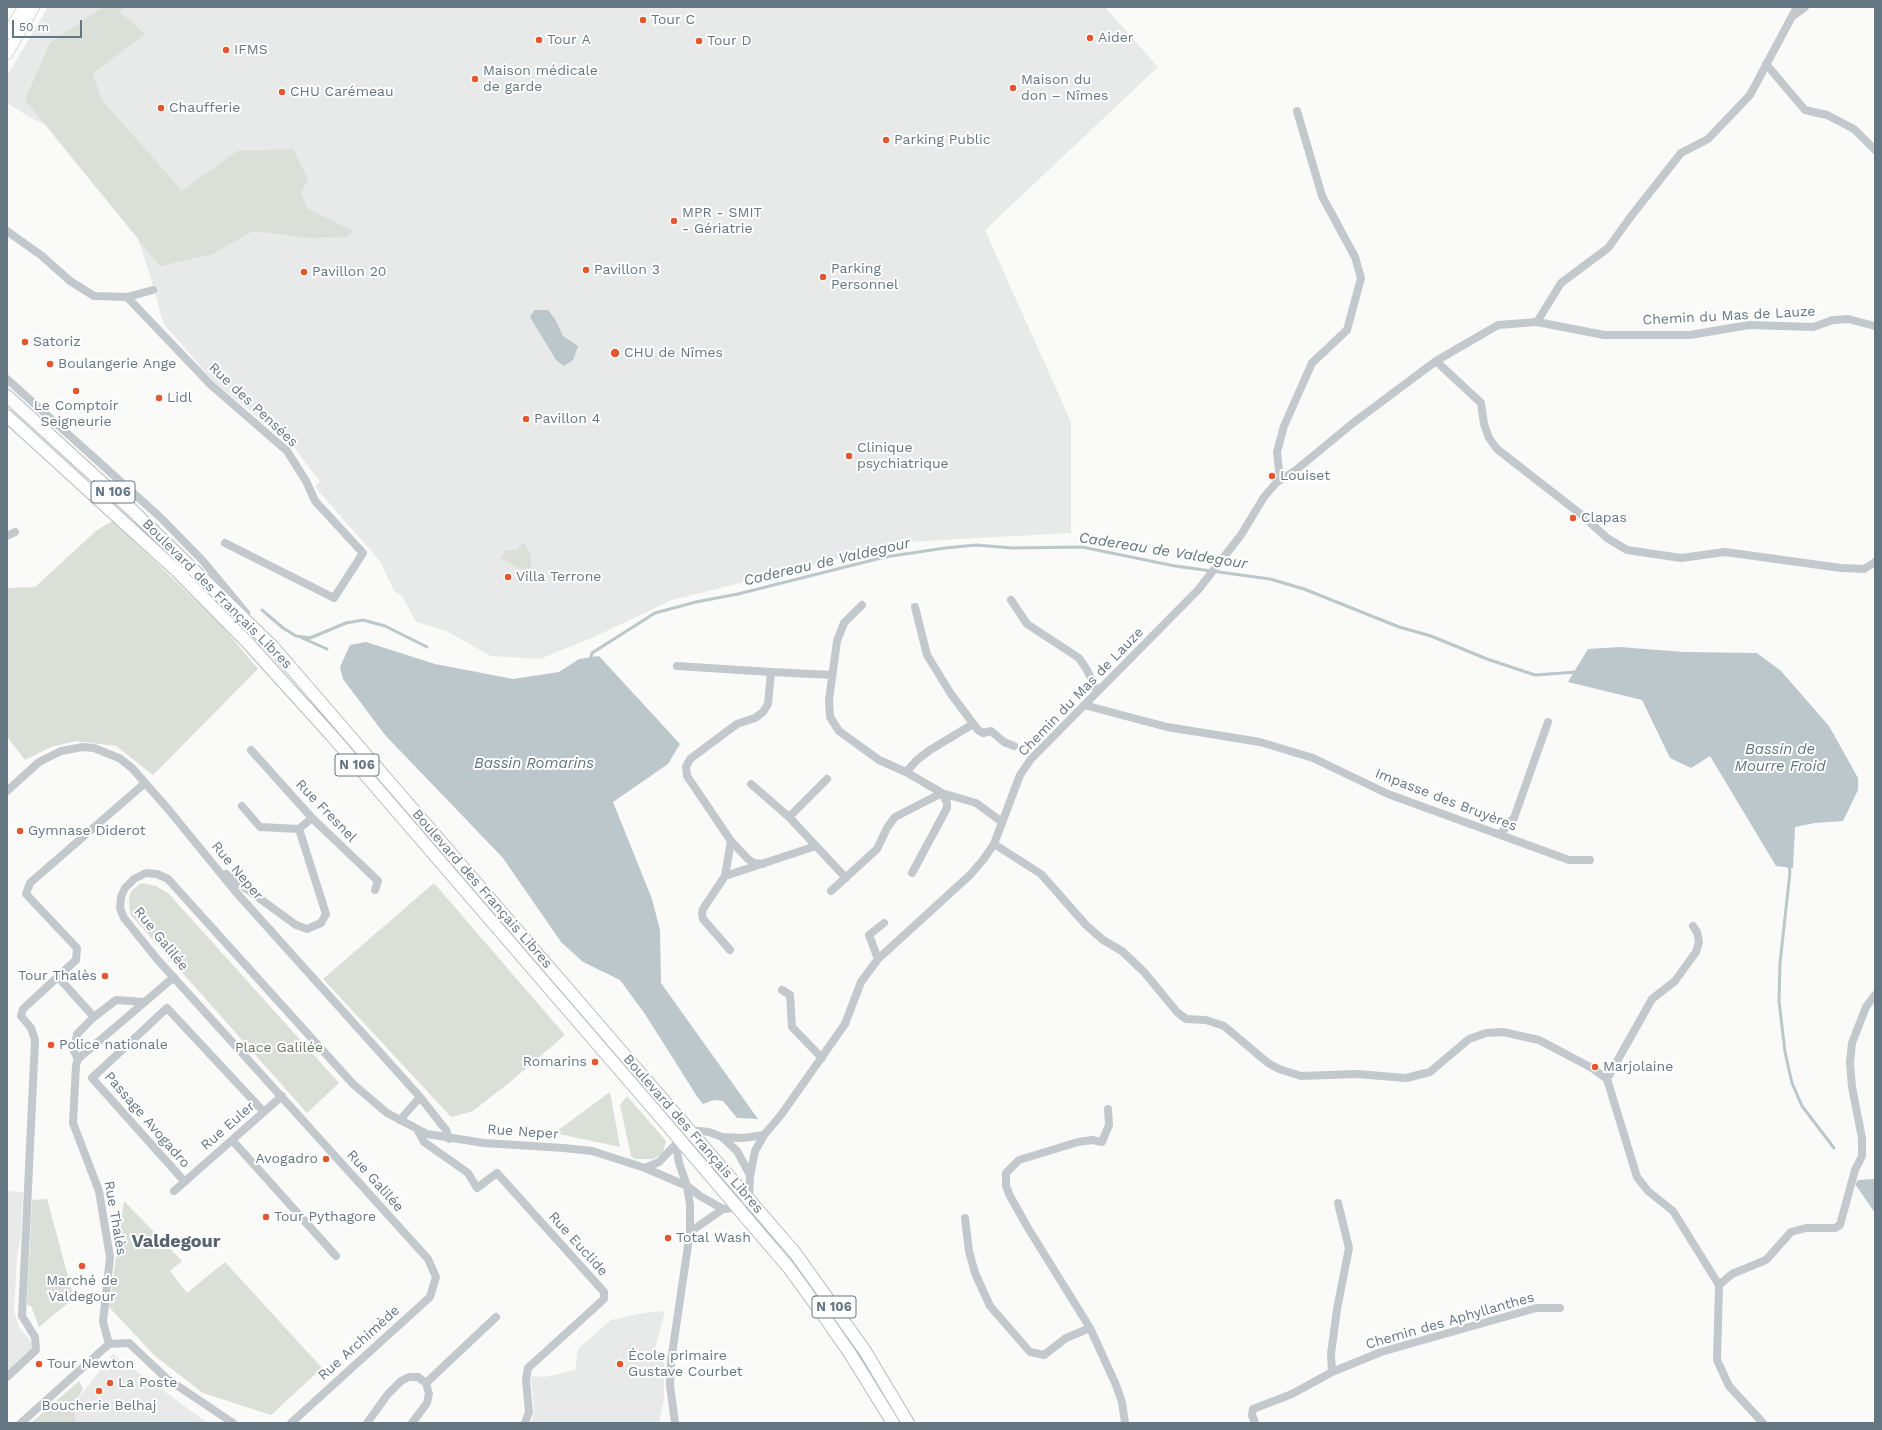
<!DOCTYPE html>
<html>
<head>
<meta charset="utf-8">
<style>
  body { margin:0 }
  #map { position:relative; width:1882px; height:1430px; overflow:hidden; background:#fafaf8; font-family:"Work Sans",sans-serif }
  canvas { display:block }
  .frame { position:absolute; inset:0; border:8px solid #657683; pointer-events:none }
  .scale { position:absolute; left:12px; top:20px; width:70px; height:18px; box-sizing:border-box; border:2px solid #657683; border-top:0; padding-left:5px; font-size:12px; line-height:14px; white-space:nowrap; color:#657683; -webkit-text-stroke:3px #fff; paint-order:stroke }
</style>
</head>
<body>
<div id="map">
<canvas width="1882" height="1430"></canvas>
<div class="frame"></div>
<div class="scale">50 m</div>
</div>
<script>
const g = document.querySelector('canvas').getContext('2d');
g.lineJoin = 'round';
function paint(path, color) { g.fillStyle = color; g.fill(path, 'evenodd'); }
const poly = rows => new Path2D(rows.map(r => 'M' + r).join(''));
function stroke(path, color, width, dash) { g.strokeStyle = color; g.lineWidth = width; g.lineCap = dash ? 'butt' : 'round'; g.setLineDash(dash || []); g.stroke(path); }
function write(font, color, halo, rows, align = 'center') {
  g.font = font + ' "Work Sans",sans-serif'; g.lineWidth = 4; g.setLineDash([]); g.textBaseline = 'middle'; g.strokeStyle = halo; g.fillStyle = color; for (const [text, x, y, turn = 0] of rows) {
    g.save(); g.translate(x, y); g.rotate((+turn || 0) * Math.PI / 180); g.textAlign = isNaN(turn) ? turn : align; if (halo) g.strokeText(text, 0, 0); g.fillText(text, 0, 0); g.restore();
  }
}
const built = poly([
  [48,7,1105,7,1158,67,985,230,1071,422,1071,533,905,542,672,600,594,637,540,659,491,656,446,631,416,622,402,596,394,591,380,561,315,487,320,482,291,443,216,384,163,323,150,275,138,239,74,138,29,117,7,103,7,76],
  [7,1191,23,1192,21,1236,17,1257,14,1312,19,1327,33,1344,32,1350,7,1373],
  [665,1311,655,1349,664,1358,664,1400,659,1423,531,1423,534,1412,531,1376,545,1377,575,1370,578,1349,611,1320,644,1313],
  [113,1354,205,1421,205,1423,67,1423,62,1419]
]);
const green = poly([
  [103,7,126,7,119,11,145,34,93,73,101,99,182,191,237,151,293,149,308,179,301,193,308,209,353,231,347,237,310,238,253,231,212,254,160,266,25,100,50,43],
  [113,521,222,626,258,669,153,775,116,746,76,741,51,747,25,760,7,737,7,588,35,587,97,530],
  [524,542,531,556,531,568,520,569,500,558,506,550,516,550],
  [141,883,156,886,169,894,339,1083,307,1113,130,914,129,897,132,890],
  [434,883,565,1035,510,1082,473,1111,451,1117,323,979],
  [610,1092,620,1147,554,1133],
  [627,1096,666,1141,663,1153,653,1159,635,1159,631,1156,620,1105],
  [47,1199,74,1298,39,1327,31,1306,27,1305,32,1200],
  [124,1201,182,1261,170,1271,187,1293,225,1262,322,1368,271,1415,203,1393,155,1356,109,1307],
  [79,1381,83,1389,73,1406,76,1423,31,1423]
]);
const water = poly([
  [534,310,548,310,555,319,563,336,578,346,573,360,564,366,556,360,530,317],
  [366,642,435,664,513,679,559,672,579,659,599,656,680,744,668,764,613,802,652,899,660,930,661,983,758,1119,737,1118,723,1101,714,1100,703,1104,698,1098,645,1014,620,980,583,962,561,942,503,858,385,735,343,679,340,667,350,645],
  [1620,647,1684,652,1757,653,1781,671,1829,726,1858,778,1858,790,1843,821,1815,823,1795,827,1793,868,1776,866,1710,756,1691,768,1670,758,1642,700,1568,682,1588,649],
  [1875,1179,1875,1213,1855,1184,1858,1180]
]);
const stream = poly([
  [262,610,283,628,296,636,310,638,346,623,363,620,385,626,427,647],
  [302,638,327,649],
  [590,661,592,653,655,613,696,602,738,594,885,557,945,548,976,545,1012,548,1082,547,1175,566,1270,579,1304,589,1399,627,1431,636,1487,659,1535,675,1577,672],
  [1789,865,1790,872,1780,963,1779,1001,1785,1052,1792,1083,1802,1106,1834,1148]
]);
const minor = poly([
  [1793,16,1805,7],
  [1766,64,1805,110,1827,115,1854,129,1875,150],
  [7,231,42,256,70,281,94,296,127,297,153,290],
  [127,297,211,385,287,451,306,481,315,501,363,553,334,598,225,543],
  [1537,322,1561,283,1608,248,1632,215,1681,153,1708,139,1750,95,1797,7],
  [1436,361,1481,403,1484,424,1489,438,1497,449,1583,516,1607,538,1627,550,1681,558,1725,552,1841,568,1864,569,1875,562],
  [7,379,161,518,203,561,246,613],
  [1280,480,1277,452,1284,426,1312,363,1347,330,1361,278,1355,257,1322,196,1297,111],
  [7,536,15,532],
  [1011,600,1027,624,1079,658,1087,670,1097,691],
  [862,605,844,623,837,641,829,700,830,717,839,731,879,760,906,772,942,793,976,803,1002,822],
  [915,607,927,655,951,694,978,730,983,733,991,731,1004,742,1014,746],
  [677,666,771,672],
  [1084,705,1167,727,1260,742,1313,758,1388,794,1569,860,1590,860],
  [251,750,312,818,378,881,375,890],
  [906,772,917,760,930,750,973,724],
  [751,784,789,817,816,846],
  [7,791,39,762,61,751,83,747,94,748,119,758,132,768,168,809,235,891,420,1097,446,1130,449,1139],
  [789,817,827,779],
  [299,829,312,818],
  [1500,834,1514,818,1548,722],
  [994,844,1041,874,1086,925,1103,940,1122,951,1144,972,1177,1012,1186,1019,1206,1020,1224,1026,1268,1063,1279,1069,1301,1076,1357,1074,1406,1078,1430,1072,1469,1039,1486,1033,1503,1032,1539,1040,1592,1068,1607,1079],
  [763,864,754,863,748,859,731,841,687,776,686,767,690,759,737,724,755,718,763,712,768,704,771,672,832,675],
  [226,874,296,925,307,929,321,923,326,914,299,829,260,827,242,806],
  [725,876,816,846,846,878],
  [831,891,877,849,887,828,895,817,942,793,947,803,947,808,912,873],
  [1693,926,1697,932,1699,942,1696,952,1675,981,1652,999,1607,1079,1637,1177,1648,1191,1673,1211,1719,1285,1717,1360,1729,1386,1763,1423],
  [730,950,703,919,702,913,703,909,725,876,731,841],
  [878,959,869,935,884,923],
  [58,977,94,1017],
  [782,990,790,995,792,1027,822,1058],
  [78,1059,74,1051,77,1034,94,1017,116,1000,145,1002],
  [1108,1109,1109,1125,1102,1142,1092,1140,1078,1142,1019,1160,1006,1173,1006,1186,1010,1196,1028,1228,1090,1328,1116,1385,1122,1402,1125,1423],
  [400,1120,420,1097],
  [417,1129,424,1142,468,1173,477,1188,497,1173,604,1292,604,1299,528,1368,526,1380,529,1412,525,1423],
  [687,1132,689,1130,709,1132,722,1137,737,1151,750,1175],
  [722,1137,743,1138,764,1135],
  [232,1140,336,1256],
  [676,1146,679,1163,687,1186,700,1196,723,1209,738,1208,749,1199,750,1176,755,1151,764,1135,781,1115,845,1024,861,982,878,959,970,875,983,860,994,844,1020,775,1031,759,1198,590,1241,535,1264,497,1276,483,1296,470,1353,423,1436,361,1498,325,1537,322,1604,335,1690,335,1749,325,1813,327,1833,320,1848,319,1875,326],
  [645,1168,659,1162,677,1143],
  [185,1182,92,1078,167,1008,264,1112],
  [174,1191,282,1096],
  [965,1218,969,1251,975,1273,990,1306,1030,1352,1044,1355,1066,1338,1090,1328],
  [690,1232,723,1209],
  [1719,1285,1732,1274,1766,1260,1791,1232,1806,1228,1835,1228,1840,1225,1855,1170,1862,1156,1862,1138,1852,1087,1850,1063,1852,1043,1866,1007,1875,995],
  [109,1344,103,1322,110,1257,99,1191,73,1123,76,1065,78,1059,174,977],
  [109,1344,129,1343,166,1378,233,1423],
  [1332,1372,1331,1354,1337,1309,1349,1248,1338,1203],
  [7,1377,36,1350,35,1337,22,1316,35,1040,31,1028,21,1016,23,1009,76,960,77,948,26,894,30,883,145,783],
  [426,1383,496,1317],
  [21,1423,109,1344],
  [291,1423,430,1297,436,1277,428,1259,157,959,124,918,120,908,121,897,125,888,134,879,146,873,157,874,168,879,353,1084,387,1113,427,1134,484,1143,564,1148,592,1151,645,1168,687,1186],
  [367,1423,388,1394,401,1381,409,1377,418,1377,426,1383,429,1394,427,1403,412,1423],
  [675,1423,670,1385,671,1361,690,1232,690,1205,687,1186],
  [1255,1423,1252,1415,1253,1409,1292,1394,1332,1372,1381,1352,1536,1308,1560,1308]
]);
const secondary = poly([
  [7,34,24,7],
  [7,54,34,7]
]);
const primary = poly([
  [7,396,132,510,273,647,795,1253,865,1351,908,1423],
  [7,416,177,571,248,643,332,736,669,1127,789,1268,824,1316,851,1355,893,1423]
]);
const markers = [
  [643,20,4,"#e4572e"],
  [1090,38,4,"#e4572e"],
  [539,40,4,"#e4572e"],
  [699,41,4,"#e4572e"],
  [226,50,4,"#e4572e"],
  [475,79,4,"#e4572e"],
  [1013,88,4,"#e4572e"],
  [282,92,4,"#e4572e"],
  [161,108,4,"#e4572e"],
  [886,140,4,"#e4572e"],
  [674,221,4,"#e4572e"],
  [586,270,4,"#e4572e"],
  [304,272,4,"#e4572e"],
  [823,277,4,"#e4572e"],
  [25,342,4,"#e4572e"],
  [615,353,5,"#e4572e"],
  [50,364,4,"#e4572e"],
  [76,391,4,"#e4572e"],
  [159,398,4,"#e4572e"],
  [526,419,4,"#e4572e"],
  [849,456,4,"#e4572e"],
  [1272,476,4,"#e4572e"],
  [1573,518,4,"#e4572e"],
  [508,577,4,"#e4572e"],
  [20,831,4,"#e4572e"],
  [105,976,4,"#e4572e"],
  [51,1045,4,"#e4572e"],
  [595,1062,4,"#e4572e"],
  [1595,1067,4,"#e4572e"],
  [326,1159,4,"#e4572e"],
  [266,1217,4,"#e4572e"],
  [668,1238,4,"#e4572e"],
  [82,1266,4,"#e4572e"],
  [39,1364,4,"#e4572e"],
  [620,1364,4,"#e4572e"],
  [110,1383,4,"#e4572e"],
  [99,1391,4,"#e4572e"]
];
const shields = [
  [113,492,44],
  [357,765,44],
  [834,1307,44]
];
const shieldNames = [
  ["N 106",113,492],
  ["N 106",357,765],
  ["N 106",834,1307]
];
const poiNames = [
  ["Tour C",651,20],
  ["Aider",1098,38],
  ["Tour A",547,40],
  ["Tour D",707,41],
  ["IFMS",234,50],
  ["Maison médicale",483,71],
  ["de garde",483,87],
  ["Maison du",1021,80],
  ["don – Nîmes",1021,96],
  ["CHU Carémeau",290,92],
  ["Chaufferie",169,108],
  ["Parking Public",894,140],
  ["MPR - SMIT",682,213],
  ["- Gériatrie",682,229],
  ["Parking",831,269],
  ["Personnel",831,285],
  ["Pavillon 3",594,270],
  ["Pavillon 20",312,272],
  ["Satoriz",33,342],
  ["CHU de Nîmes",624,353],
  ["Boulangerie Ange",58,364],
  ["Lidl",167,398],
  ["Le Comptoir",76,406,"center"],
  ["Seigneurie",76,422,"center"],
  ["Pavillon 4",534,419],
  ["Clinique",857,448],
  ["psychiatrique",857,464],
  ["Louiset",1280,476],
  ["Clapas",1581,518],
  ["Villa Terrone",516,577],
  ["Gymnase Diderot",28,831],
  ["Tour Thalès",97,976,"right"],
  ["Police nationale",59,1045],
  ["Romarins",587,1062,"right"],
  ["Marjolaine",1603,1067],
  ["Avogadro",318,1159,"right"],
  ["Tour Pythagore",274,1217],
  ["Total Wash",676,1238],
  ["Marché de",82,1281,"center"],
  ["Valdegour",82,1297,"center"],
  ["École primaire",628,1356],
  ["Gustave Courbet",628,1372],
  ["Tour Newton",47,1364],
  ["La Poste",118,1383],
  ["Boucherie Belhaj",99,1406,"center"]
];
const streetNames = [
  ["Chemin du Mas de Lauze",1729,316,-3],
  ["Rue des Pensées",253,405,43],
  ["Boulevard des Français Libres",217,594,45],
  ["Chemin du Mas de Lauze",1081,692,-46],
  ["Impasse des Bruyères",1446,800,21],
  ["Rue Fresnel",326,811,46],
  ["Rue Neper",237,871,50],
  ["Boulevard des Français Libres",482,889,49],
  ["Rue Galilée",161,939,51],
  ["Passage Avogadro",147,1120,49],
  ["Rue Euler",228,1126,-41],
  ["Rue Neper",523,1132,4],
  ["Boulevard des Français Libres",693,1134,49],
  ["Rue Galilée",375,1181,48],
  ["Rue Thalès",115,1218,80],
  ["Rue Euclide",578,1244,48],
  ["Chemin des Aphyllanthes",1450,1321,-16],
  ["Rue Archimède",359,1343,-42]
];
const parkNames = [
  ["Place Galilée",279,1048]
];
const waterNames = [
  ["Cadereau de Valdegour",1163,551,9],
  ["Cadereau de Valdegour",827,562,-13],
  ["Bassin de",1780,750],
  ["Mourre Froid",1780,767],
  ["Bassin Romarins",534,764]
];
const districtNames = [
  ["Valdegour",176,1242]
];
paint(built, '#e8e9e9');
paint(green, '#dadfd7');
paint(water, '#bbc7cb');
stroke(stream, '#bbc7cb', 3);
stroke(secondary, '#b3babf', 12);
stroke(primary, '#b5babe', 14);
stroke(minor, '#c3c8cc', 8);
stroke(secondary, '#fff', 11);
stroke(primary, '#fff', 12);
for (const [x, y, r, color] of markers) { const dot = new Path2D(); dot.arc(x, y, r, 0, 2 * Math.PI); g.fillStyle = color; g.fill(dot); stroke(dot, '#fff', 1.5); }
for (const [x, y, w] of shields) { const box = new Path2D(); box.roundRect(x - w / 2, y - 11, w, 22, 3); g.fillStyle = '#fff'; g.fill(box); stroke(box, '#657683', 1); }
write('bold 13px', '#657683', null, shieldNames);
write('14px', '#657683', '#fff', poiNames, 'left');
write('14px', '#657683', '#fff', streetNames);
write('14px', '#687a64', '#fff', parkNames);
write('italic 15px', '#60757c', '#fff', waterNames);
write('bold 18px', '#57646e', '#fff', districtNames);
</script>
</body>
</html>
